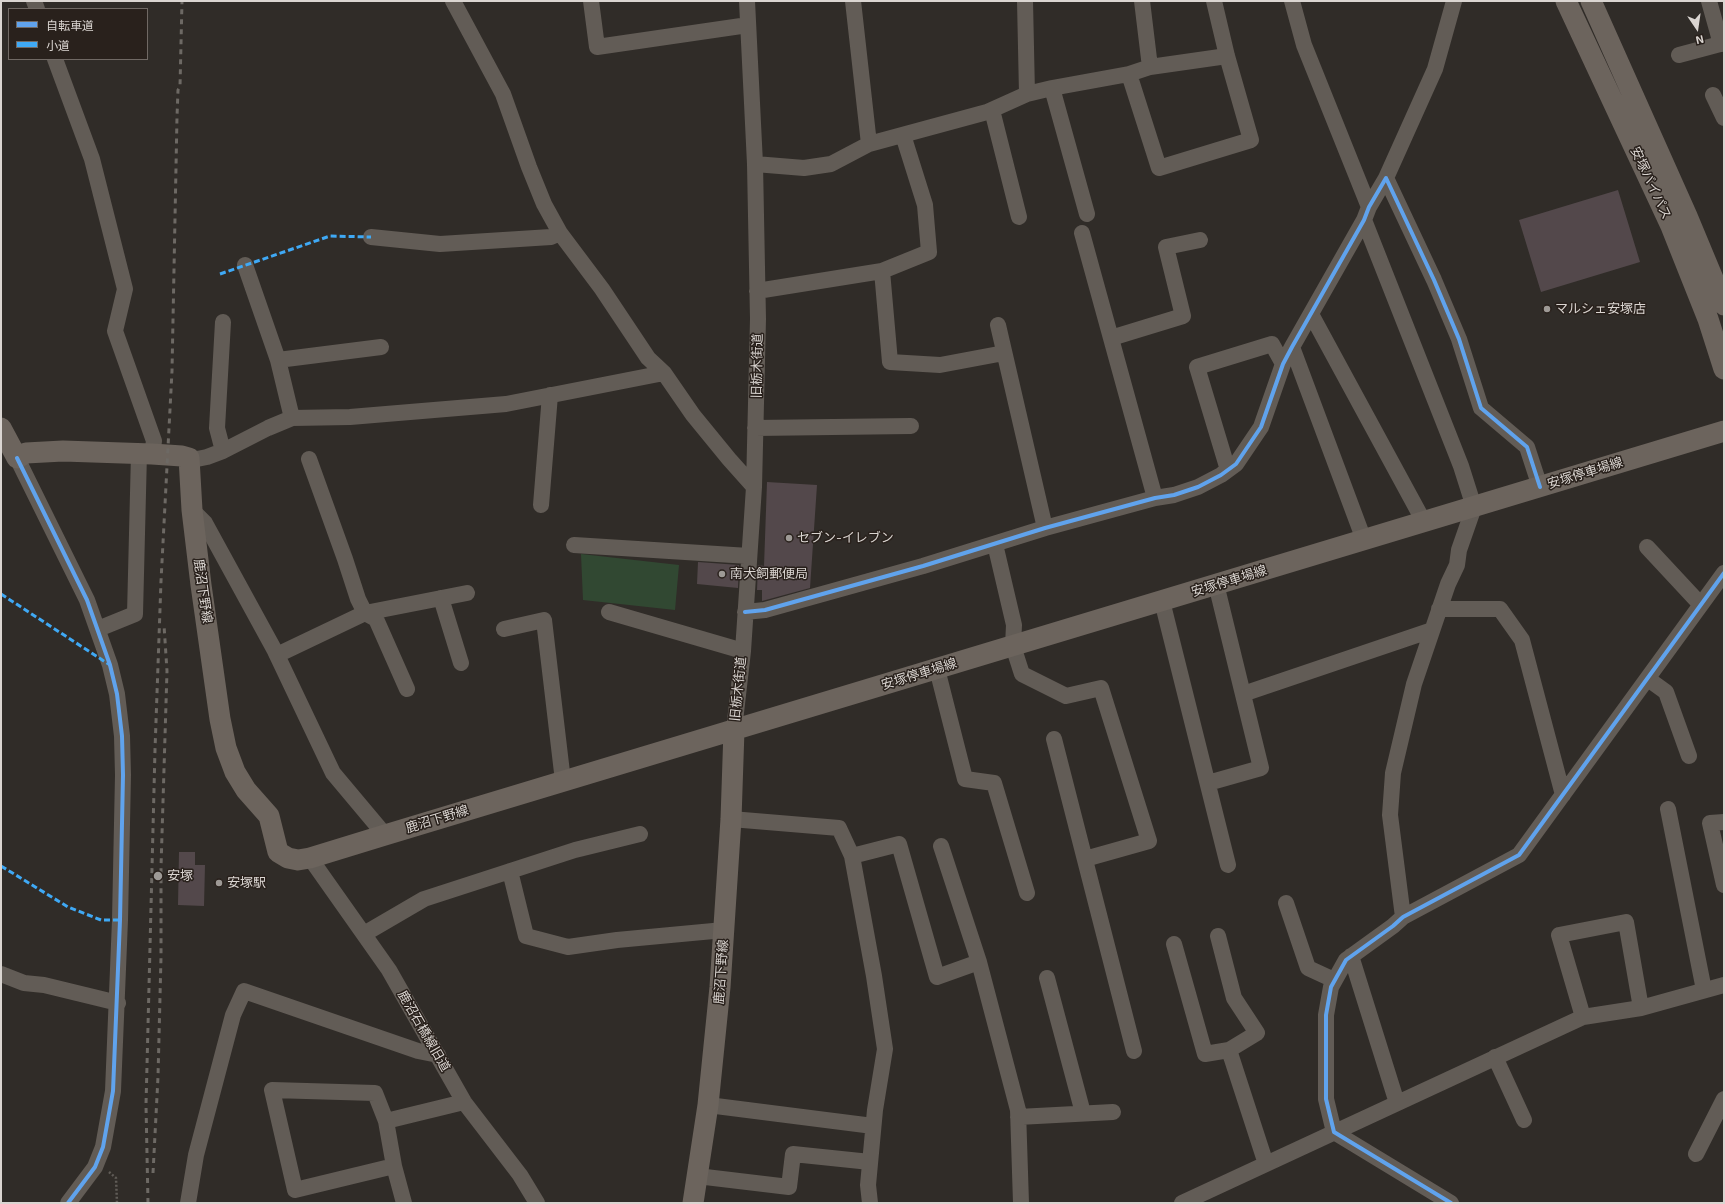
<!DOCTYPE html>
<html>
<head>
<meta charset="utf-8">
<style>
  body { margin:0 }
  #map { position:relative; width:1725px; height:1204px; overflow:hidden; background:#302c28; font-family:"Exo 2","Noto Sans JP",sans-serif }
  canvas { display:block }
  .frame { position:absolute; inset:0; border:2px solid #dad5d1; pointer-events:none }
  .legend { position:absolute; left:8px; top:8px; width:140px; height:52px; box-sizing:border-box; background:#29211c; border:1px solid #706964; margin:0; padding:5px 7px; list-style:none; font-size:12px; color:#dad5d1 }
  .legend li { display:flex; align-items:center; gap:8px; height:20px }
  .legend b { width:20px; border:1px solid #706964 }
  .north { position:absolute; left:1677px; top:8px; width:40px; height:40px; -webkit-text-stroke:3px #29211c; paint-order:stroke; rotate:167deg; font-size:11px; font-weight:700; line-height:16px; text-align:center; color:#dad5d1 }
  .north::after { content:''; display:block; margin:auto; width:14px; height:18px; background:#dad5d1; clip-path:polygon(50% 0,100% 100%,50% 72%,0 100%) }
</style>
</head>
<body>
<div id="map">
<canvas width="1725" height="1204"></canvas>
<div class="frame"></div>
<ul class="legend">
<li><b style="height:5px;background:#60a3ed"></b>自転車道</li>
<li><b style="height:5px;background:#3fa9f5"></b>小道</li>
</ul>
<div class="north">N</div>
</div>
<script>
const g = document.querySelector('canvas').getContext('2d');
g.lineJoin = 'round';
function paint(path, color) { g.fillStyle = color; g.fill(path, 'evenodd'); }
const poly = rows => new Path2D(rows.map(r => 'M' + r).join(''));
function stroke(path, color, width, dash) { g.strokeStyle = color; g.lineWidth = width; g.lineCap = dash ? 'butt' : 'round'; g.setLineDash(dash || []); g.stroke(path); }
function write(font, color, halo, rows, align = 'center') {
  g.font = font + ' "Exo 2","Noto Sans JP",sans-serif'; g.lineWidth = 3; g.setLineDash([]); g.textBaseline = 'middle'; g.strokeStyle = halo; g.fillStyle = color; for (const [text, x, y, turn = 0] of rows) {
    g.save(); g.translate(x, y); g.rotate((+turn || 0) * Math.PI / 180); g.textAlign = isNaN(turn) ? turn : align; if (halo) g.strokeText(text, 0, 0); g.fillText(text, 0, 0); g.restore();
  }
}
const green = poly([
  [581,554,679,565,675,610,583,600]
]);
const building = poly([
  [1618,190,1640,262,1541,292,1519,220],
  [767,482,817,485,810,588,762,601,762,590,757,590,758,565,764,566],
  [698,562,739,565,738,588,697,584],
  [179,852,195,852,195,865,205,865,204,906,178,905]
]);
const path = poly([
  [109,1172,116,1178,117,1203]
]);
const minor = poly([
  [34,1,37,9],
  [453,1,503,94,529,167,544,204,560,233,602,289,648,358,664,373,693,415,729,459,754,487],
  [591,1,597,47,748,25],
  [853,1,869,144],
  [1142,1,1150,67],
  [1292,1,1304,45,1369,207],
  [1709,1,1721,44],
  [1679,55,1724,43],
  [55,59,92,159,125,289,115,331,154,441,152,454],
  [1129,74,1159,168,1251,140,1227,56,1214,1],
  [1052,88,1087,214],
  [1027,94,1052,88,1129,74,1150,67,1227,56],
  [1713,95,1724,118],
  [992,110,1019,217],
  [755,164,804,168,831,164,869,144,987,112,1027,94,1025,1],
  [1386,178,1435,69,1454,1],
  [1364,220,1461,466,1474,507,1459,550,1457,565,1448,584,1414,684,1393,773,1390,815,1403,917],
  [1082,233,1155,498],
  [371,237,440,244,551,237,560,233],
  [245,265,278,360,292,418],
  [882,271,890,362,940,365,1004,353],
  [757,291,882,271,929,252,925,205,903,135],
  [1311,314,1424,522],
  [223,322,217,428,223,451],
  [998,325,1045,528],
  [1111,338,1183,316,1166,247,1200,240],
  [1292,347,1364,540],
  [278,360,381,347],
  [755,428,911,426],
  [17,458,87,600,110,665,117,694,122,736,123,775,120,920,113,1091,103,1147,95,1167,68,1203],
  [189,458,197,459,207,457,223,451,268,428,292,418,350,417,506,404,664,373],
  [309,459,345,559,358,599,365,613,376,619,407,689],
  [1228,470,1197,367,1272,344,1283,364],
  [541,505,550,395],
  [192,510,205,523,275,651,333,773,385,835],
  [995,544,1014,625,1013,646,1022,674,1066,696,1101,688,1149,841,1085,859],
  [574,545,749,556],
  [1647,547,1701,605],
  [441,598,461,663],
  [1162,601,1228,865],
  [1439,609,1500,609,1522,640,1563,795],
  [609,612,743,651],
  [745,612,765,610,923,566,1045,528,1155,498,1174,495,1198,487,1221,475,1236,464,1261,427,1283,364,1292,347,1364,220,1369,207,1386,178,1434,280,1459,339,1481,408,1527,447,1540,487],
  [98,629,135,614,139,453],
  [504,629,544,620,563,781],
  [277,655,365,613,467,593],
  [937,669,965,779,994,783,1027,893],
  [1648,679,1666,692,1689,756],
  [1243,694,1432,630],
  [734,730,743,651,754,487,758,319,755,164,747,1],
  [1054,739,1134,1051],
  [1208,783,1261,768,1216,584],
  [1668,809,1704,990],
  [731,819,839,828,852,856,899,844,937,977,979,962,1018,1110,1021,1203],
  [1724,822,1710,823,1724,885],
  [941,846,979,962],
  [852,856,874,976,885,1049,875,1110,868,1185,870,1203],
  [310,858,389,970,464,1102,520,1175,537,1203],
  [510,871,526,936,568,947,617,940,724,930],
  [1286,903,1308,968,1334,980],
  [364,934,424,899,575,850,640,834],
  [1218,936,1234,998,1257,1033,1229,1050],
  [1174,944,1205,1054,1229,1050,1266,1164],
  [1351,956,1397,1103],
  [1,974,24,983,44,985,118,1003],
  [1047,978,1083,1113],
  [1583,1017,1559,935,1626,922,1641,1008],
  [1495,1057,1524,1120],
  [708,1105,873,1126],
  [1018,1117,1113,1112],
  [386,1121,394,1166,295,1190,272,1090,375,1093,386,1121,464,1102],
  [1696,1154,1724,1099],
  [394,1166,404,1203],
  [697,1176,789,1187,793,1154,870,1162],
  [188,1203,196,1155,233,1015,244,991,418,1051,438,1055],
  [1182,1203,1583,1017,1641,1008,1724,985],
  [1451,1203,1334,1132,1326,1099,1326,1015,1331,987,1346,960,1393,926,1403,917,1519,855,1724,573]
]);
const major = poly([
  [1566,1,1671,226,1708,319,1724,369],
  [1591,1,1687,216,1724,305],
  [1,428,17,458,26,453,63,451,152,454,182,456,189,458,192,510,201,585,220,719,226,748,235,772,246,790,269,816,278,852,288,858,298,860,310,858,385,835,1724,431],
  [693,1203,708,1105,720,987,731,819,734,730]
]);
const rail = poly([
  [153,1173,158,1077,161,957,161,867,167,671,164,625],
  [148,1203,146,1105,155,750,161,581,172,371,177,117,178,90,180,87,182,1]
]);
const quiet = poly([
  [220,274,330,236,371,237],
  [1,594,110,665],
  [1,866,68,907,101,920,120,920]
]);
const cycleway = poly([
  [17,458,87,600,110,665,117,694,122,736,123,775,120,920,113,1091,103,1147,95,1167,68,1203],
  [745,612,765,610,923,566,1045,528,1155,498,1174,495,1198,487,1221,475,1236,464,1261,427,1283,364,1292,347,1364,220,1369,207,1386,178,1434,280,1459,339,1481,408,1527,447,1540,487],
  [1451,1203,1334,1132,1326,1099,1326,1015,1331,987,1346,960,1393,926,1403,917,1519,855,1724,573]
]);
const markers = [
  [1547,309,4,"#9e9a96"],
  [789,538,4,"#9e9a96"],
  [722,574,4,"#9e9a96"],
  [158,876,5,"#9e9a96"],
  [219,883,4,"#9e9a96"]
];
const streetNames = [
  ["安塚バイパス",1651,183,65],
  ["旧栃木街道",757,366,-89],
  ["安塚停車場線",1585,473,-17],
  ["安塚停車場線",1229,581,-17],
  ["鹿沼下野線",203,591,82],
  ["安塚停車場線",919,674,-17],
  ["旧栃木街道",738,689,-84],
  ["鹿沼下野線",437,819,-17],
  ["鹿沼下野線",721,972,-86],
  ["鹿沼石橋線旧道",424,1031,60]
];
const poiNames = [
  ["マルシェ安塚店",1555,309],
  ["セブン-イレブン",797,538],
  ["南犬飼郵便局",730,574],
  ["安塚",167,876],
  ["安塚駅",227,883]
];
paint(green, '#314832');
paint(building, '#53484b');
stroke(path, '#605c57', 2.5, [2, 2]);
stroke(minor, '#625c56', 16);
stroke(major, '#6c645d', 21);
stroke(rail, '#6d6964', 3, [5, 5]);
stroke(quiet, '#3fa9f5', 3, [6, 3]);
stroke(cycleway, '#60a3ed', 4);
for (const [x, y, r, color] of markers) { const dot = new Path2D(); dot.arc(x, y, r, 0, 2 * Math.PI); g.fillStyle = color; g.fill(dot); stroke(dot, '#29211c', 1.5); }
write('13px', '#dad5d1', '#29211c', streetNames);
write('13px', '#dad5d1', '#29211c', poiNames, 'left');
</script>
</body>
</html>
